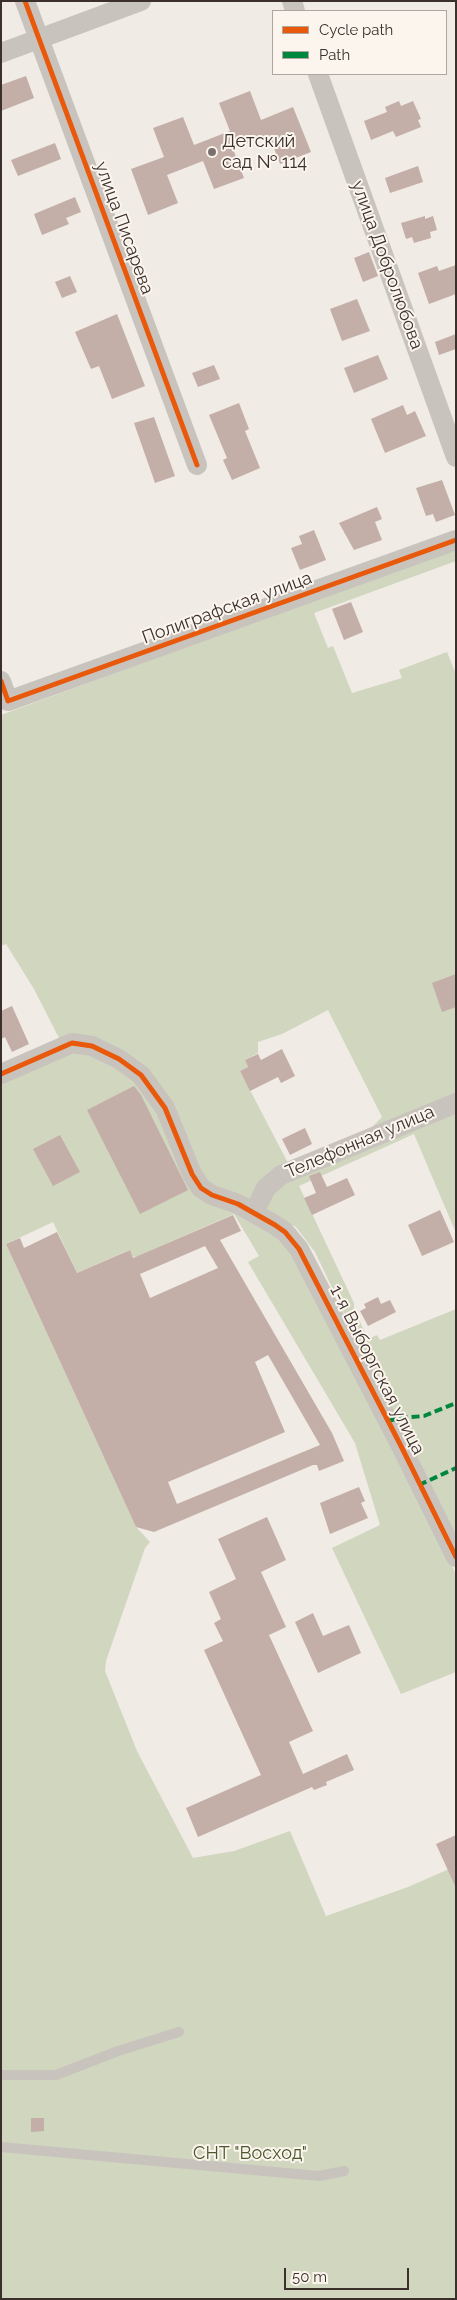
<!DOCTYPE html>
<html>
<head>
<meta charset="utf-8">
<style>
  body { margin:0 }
  #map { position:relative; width:457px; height:2300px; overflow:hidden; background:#f0ebe5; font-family:Raleway,sans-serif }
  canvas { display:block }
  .frame { position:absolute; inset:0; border:2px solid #3b302b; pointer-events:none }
  .legend { position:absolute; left:272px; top:10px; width:175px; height:65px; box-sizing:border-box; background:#fbf5ee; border:1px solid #aea6a0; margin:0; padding:6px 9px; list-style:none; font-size:15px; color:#3b302b }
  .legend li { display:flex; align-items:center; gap:10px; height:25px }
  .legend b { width:25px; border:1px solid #aea6a0 }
  .scale { position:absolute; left:284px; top:2268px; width:125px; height:22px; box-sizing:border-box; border:2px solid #3b302b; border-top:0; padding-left:6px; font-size:15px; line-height:18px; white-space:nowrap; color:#3b302b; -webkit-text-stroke:4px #fbf5ee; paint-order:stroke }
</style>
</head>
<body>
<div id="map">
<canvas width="457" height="2300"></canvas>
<div class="frame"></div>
<ul class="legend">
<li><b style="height:6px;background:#e8590c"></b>Cycle path</li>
<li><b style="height:6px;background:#00873e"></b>Path</li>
</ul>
<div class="scale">50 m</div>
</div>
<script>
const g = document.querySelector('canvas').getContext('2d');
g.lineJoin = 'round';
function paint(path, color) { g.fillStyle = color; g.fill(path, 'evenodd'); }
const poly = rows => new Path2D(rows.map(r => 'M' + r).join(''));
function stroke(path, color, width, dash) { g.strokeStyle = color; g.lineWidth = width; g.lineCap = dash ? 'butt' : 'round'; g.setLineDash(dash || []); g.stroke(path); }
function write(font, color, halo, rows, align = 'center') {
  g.font = font + ' Raleway,sans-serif'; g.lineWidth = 4; g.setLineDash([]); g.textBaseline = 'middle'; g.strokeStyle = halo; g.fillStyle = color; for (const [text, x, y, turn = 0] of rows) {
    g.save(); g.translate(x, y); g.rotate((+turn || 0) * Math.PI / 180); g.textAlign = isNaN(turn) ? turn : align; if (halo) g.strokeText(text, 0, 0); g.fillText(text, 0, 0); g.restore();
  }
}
const green = poly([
  [456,547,456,561,314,613,328,648,333,646,352,693,402,678,399,670,447,652,456,674,456,1097,262,1183,268,1231,284,1244,300,1266,456,1574,456,1672,401,1694,332,1548,380,1525,355,1443,248,1262,259,1256,234,1214,138,1256,133,1257,129,1250,77,1273,53,1222,6,1244,136,1527,150,1542,145,1548,106,1661,105,1671,137,1751,193,1858,234,1851,290,1831,326,1916,408,1887,456,1866,456,2299,1,2299,1,1067,60,1040,34,989,6,944,1,946,1,715],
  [328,1010,382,1117,370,1129,288,1163,240,1071,248,1067,245,1060,258,1053,258,1042,282,1034],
  [456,1110,456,1233,414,1134,299,1186,354,1303,354,1309,368,1339,377,1335,380,1340,456,1309,456,1536,379,1386,315,1252,296,1227,263,1210,277,1186]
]);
const building = poly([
  [26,76,34,98,1,111,1,85],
  [250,91,261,120,293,107,311,152,280,164,269,135,233,149,244,178,214,189,203,161,167,175,178,203,148,215,131,169,164,157,153,128,183,117,194,145,230,131,219,103],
  [399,101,401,106,413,101,421,119,418,120,421,127,396,137,393,131,371,140,364,121,387,112,385,107],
  [55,143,61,159,18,176,11,160],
  [418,166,423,182,390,193,385,178],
  [75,197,81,212,66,218,69,224,42,235,34,214],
  [425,216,425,219,433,216,437,230,430,232,431,238,414,243,412,237,406,239,401,223],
  [369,252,378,276,363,282,354,258],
  [456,265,456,294,429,304,418,273,437,266,439,271],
  [70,276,77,292,62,298,55,282],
  [357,299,370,331,342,341,330,309],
  [117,314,145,386,112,399,99,366,91,369,75,332],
  [456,334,456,349,439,355,435,342],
  [378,355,388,379,354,393,344,368],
  [214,365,220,379,198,387,192,373],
  [239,403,249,429,245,431,260,468,232,480,223,460,227,458,209,415],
  [403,405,407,415,415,411,426,436,385,453,371,419],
  [154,417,175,476,155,483,134,423],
  [442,480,455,515,436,522,433,514,426,516,416,488],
  [377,507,382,519,375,522,382,540,354,550,339,523],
  [314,530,326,560,300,570,291,548,302,544,299,536],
  [351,602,363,632,344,640,332,609],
  [456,974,456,1007,442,1012,432,983],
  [12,1006,29,1044,12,1052,5,1037,1,1039,1,1011],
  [282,1049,295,1076,281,1083,278,1077,250,1091,240,1071,248,1067,245,1060,258,1054,261,1060],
  [134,1086,141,1095,188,1190,140,1214,87,1110],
  [305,1128,312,1144,290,1155,282,1139],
  [60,1135,80,1172,53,1186,33,1149],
  [320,1172,327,1187,347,1178,355,1195,312,1215,304,1198,316,1193,309,1176],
  [440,1210,454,1242,422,1256,408,1225],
  [233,1215,241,1231,220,1240,332,1433,344,1461,319,1471,317,1465,313,1465,154,1532,136,1527,6,1244,20,1238,24,1248,57,1232,77,1273,130,1250,133,1258],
  [205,1246,218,1268,150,1298,140,1274],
  [268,1355,320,1445,177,1504,168,1482,285,1432,255,1362],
  [378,1297,381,1304,390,1300,396,1312,368,1326,360,1311,366,1308,364,1304],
  [359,1487,365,1501,361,1503,368,1518,330,1534,320,1503],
  [267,1517,286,1560,261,1572,286,1627,269,1635,313,1731,289,1742,303,1774,347,1754,354,1770,326,1782,327,1785,314,1790,312,1787,198,1837,186,1808,261,1775,204,1650,223,1641,214,1623,221,1619,209,1592,236,1579,218,1539],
  [313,1613,323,1636,349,1625,361,1653,318,1673,295,1622],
  [456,1835,456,1888,436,1844],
  [31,2118,44,2118,44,2131,31,2132]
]);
const lane = poly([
  [1,2075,56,2075,118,2051,179,2032],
  [1,2147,319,2176,344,2171]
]);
const street = poly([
  [25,1,197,465],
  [292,1,295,11],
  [1,53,141,1],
  [318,74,456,457],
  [1,681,8,701,456,540],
  [1,1074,72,1043,92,1046,119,1059,141,1075,165,1108,192,1174,201,1188,212,1195,238,1204,275,1225,285,1232,299,1249,401,1446,456,1557],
  [254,1212,266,1188,281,1175,456,1103]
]);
const quiet = poly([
  [388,1421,400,1418,424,1416,456,1403],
  [419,1485,456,1468]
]);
const cycleway = poly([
  [25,1,197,465],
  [1,681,8,701,456,540],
  [1,1074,72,1043,92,1046,119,1059,141,1075,165,1108,192,1174,201,1188,212,1195,238,1204,275,1225,285,1232,299,1249,401,1446,456,1557]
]);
const markers = [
  [212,152,5,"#7a716c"]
];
const poiNames = [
  ["Детский",222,142],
  ["сад № 114",222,163]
];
const streetNames = [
  ["улица Писарева",124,228,70],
  ["улица Добролюбова",387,265,70],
  ["Полиграфская улица",227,608,-20],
  ["Телефонная улица",360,1142,-23],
  ["1-я Выборгская улица",377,1370,63]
];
const parkNames = [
  ["СНТ \"Восход\"",250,2154]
];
paint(green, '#d1d6bf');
paint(building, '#c3afa7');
stroke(lane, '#c9c3be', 10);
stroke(street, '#c9c3be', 20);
stroke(quiet, '#00873e', 4, [8, 4]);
stroke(cycleway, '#e8590c', 5);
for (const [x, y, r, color] of markers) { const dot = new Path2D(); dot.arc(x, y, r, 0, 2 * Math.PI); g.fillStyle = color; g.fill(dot); stroke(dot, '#fbf5ee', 2); }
write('18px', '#3b302b', '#fbf5ee', poiNames, 'left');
write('18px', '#3b302b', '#fbf5ee', streetNames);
write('18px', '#4a5a2e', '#fbf5ee', parkNames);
</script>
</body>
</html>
